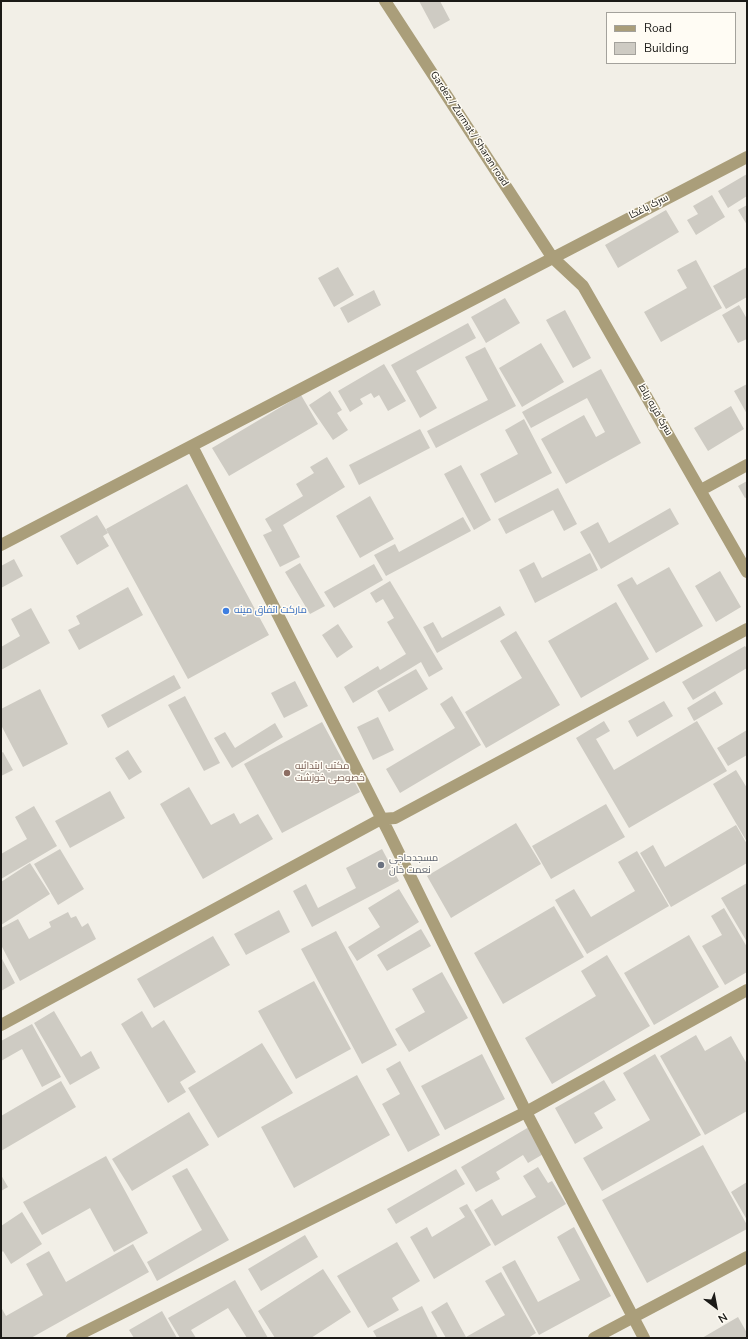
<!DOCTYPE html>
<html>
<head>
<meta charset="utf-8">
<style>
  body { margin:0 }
  #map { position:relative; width:748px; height:1339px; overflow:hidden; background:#f2efe7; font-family:"Nunito Sans",sans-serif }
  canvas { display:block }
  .frame { position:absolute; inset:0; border:2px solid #1b1a17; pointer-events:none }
  .legend { position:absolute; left:606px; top:12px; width:130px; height:52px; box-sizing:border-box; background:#fffcf4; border:1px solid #a4a29c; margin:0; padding:5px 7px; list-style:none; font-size:12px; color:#1b1a17 }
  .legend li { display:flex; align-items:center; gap:8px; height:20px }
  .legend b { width:20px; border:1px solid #a4a29c }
  .north { position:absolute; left:696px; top:1287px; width:40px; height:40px; -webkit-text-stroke:3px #fffcf4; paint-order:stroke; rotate:148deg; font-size:11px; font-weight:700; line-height:16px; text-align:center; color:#1b1a17 }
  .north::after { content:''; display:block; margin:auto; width:14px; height:18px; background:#1b1a17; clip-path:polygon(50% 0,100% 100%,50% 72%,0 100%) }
</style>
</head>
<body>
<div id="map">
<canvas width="748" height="1339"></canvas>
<div class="frame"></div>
<ul class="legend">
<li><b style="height:5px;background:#aa9e7a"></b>Road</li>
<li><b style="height:11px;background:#cecbc3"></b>Building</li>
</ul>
<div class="north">N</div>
</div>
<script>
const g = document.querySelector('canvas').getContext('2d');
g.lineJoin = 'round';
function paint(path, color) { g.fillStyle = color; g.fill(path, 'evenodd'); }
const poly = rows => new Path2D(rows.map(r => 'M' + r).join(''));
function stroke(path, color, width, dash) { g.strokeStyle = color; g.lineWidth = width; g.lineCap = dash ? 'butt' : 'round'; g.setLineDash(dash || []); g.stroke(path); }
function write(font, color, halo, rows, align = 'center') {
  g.font = font + ' "Nunito Sans",Cairo,sans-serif'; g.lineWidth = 3; g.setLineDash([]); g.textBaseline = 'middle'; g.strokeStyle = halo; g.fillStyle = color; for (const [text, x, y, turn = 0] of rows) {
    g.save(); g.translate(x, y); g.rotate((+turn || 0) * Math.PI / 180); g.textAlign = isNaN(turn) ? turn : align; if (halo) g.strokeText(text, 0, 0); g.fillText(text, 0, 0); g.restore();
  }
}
const building = poly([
  [419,1,440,1,450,20,434,29],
  [747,174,747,196,728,208,718,191],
  [712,195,725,217,696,235,687,220,698,214,693,206],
  [747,205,747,225,738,210],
  [666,210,679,232,618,268,605,245],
  [696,260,722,308,661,342,644,312,687,288,677,270],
  [338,267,354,295,334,307,318,278],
  [747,267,747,297,726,309,713,286],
  [374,290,381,305,348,323,340,308],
  [505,298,520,323,486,343,471,317],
  [739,305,747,319,747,339,738,343,722,315],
  [565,310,591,358,573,368,546,320],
  [468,323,476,338,416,371,437,408,420,418,391,365],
  [541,343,564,382,522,407,499,368],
  [485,347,516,406,436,448,427,431,488,400,465,357],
  [384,364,406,401,388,411,379,395,374,398,371,393,360,399,363,404,350,412,338,391],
  [601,369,641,443,566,484,541,439,584,415,596,437,605,432,587,398,531,428,522,412],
  [747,384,747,414,734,391],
  [330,391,342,410,337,413,348,430,333,440,309,405],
  [301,395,318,424,229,476,212,448],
  [731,406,744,429,708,451,694,428],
  [524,419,552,473,495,503,480,474,518,454,505,430],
  [420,429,430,448,359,485,349,465],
  [327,457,345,487,283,525,300,557,280,567,263,535,272,531,265,519,303,496,296,484,314,473,310,467],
  [461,465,491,520,474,530,444,474],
  [747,481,747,497,745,498,738,486],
  [187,484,269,635,188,679,106,529],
  [558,488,577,524,564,531,553,510,506,534,498,519],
  [370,496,394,539,360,558,336,516],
  [670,508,679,524,601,569,580,532,598,522,609,543],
  [97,515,108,533,103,536,109,546,77,565,60,536],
  [463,517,471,531,386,576,374,555,395,544,399,552],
  [590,553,598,570,535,603,519,570,534,562,542,578],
  [14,559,23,576,1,588,1,566],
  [300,563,325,606,310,614,285,572],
  [374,564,383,580,334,608,324,592],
  [669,567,703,626,656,653,617,585,632,577,637,585],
  [720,571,741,607,716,622,695,586],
  [390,581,443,669,429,677,421,662,353,703,344,687,378,666,380,670,406,654,387,622,394,618,383,599,376,603,370,593],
  [128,587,143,615,79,650,68,630,80,624,76,616],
  [616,602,649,659,581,698,548,641],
  [500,606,505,615,437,653,423,627,433,622,442,638],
  [31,608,50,643,1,670,1,647,20,636,11,619],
  [338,624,353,647,337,658,322,635],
  [516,631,560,705,486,748,465,712,522,678,500,641],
  [745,646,747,649,747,668,693,700,682,682],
  [416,669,428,689,389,712,377,691],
  [174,675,181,688,108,728,101,715],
  [295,681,308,706,284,718,271,693],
  [40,689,68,744,23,767,1,725,1,709],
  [715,691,723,704,694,721,687,708],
  [185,696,220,763,204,771,168,705],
  [452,696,481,745,400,793,386,769,455,728,440,704],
  [664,701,673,716,637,737,628,721],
  [378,717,394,750,373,760,357,727],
  [604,721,610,731,596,739,614,770,697,721,727,771,629,828,576,738],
  [322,722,360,792,282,833,244,764],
  [275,723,283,737,232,768,214,738,225,732,235,748],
  [747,730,747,755,728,766,717,748],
  [128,750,142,772,129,780,115,758],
  [3,752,13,770,1,776,1,753],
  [736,770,747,788,747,842,713,784],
  [189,787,211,825,234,813,240,824,258,814,273,839,203,879,160,804],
  [110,791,125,818,70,848,55,821],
  [606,804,625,837,551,879,532,846],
  [34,806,57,846,1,879,1,854,27,839,15,817],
  [516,823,541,864,451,918,427,876],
  [736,825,747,844,747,863,671,907,640,853,653,845,665,867],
  [60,849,84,889,58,905,34,864],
  [382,849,399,881,312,927,293,891,306,884,318,908,356,888,346,868],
  [637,851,669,906,587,954,555,900,574,889,591,917,635,891,618,862],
  [30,863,50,894,1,925,1,882],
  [747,883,747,942,721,898],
  [399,889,419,922,357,961,348,947,380,927,368,908],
  [554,906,584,957,503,1004,474,953],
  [724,908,747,947,747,972,725,985,702,946,722,935,711,916],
  [279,910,290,932,246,955,234,934],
  [68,912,71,918,76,916,82,927,88,923,96,939,20,981,1,945,1,928,18,919,29,939,51,927,49,922],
  [421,929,431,946,387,971,377,955],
  [336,931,397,1045,362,1064,301,949],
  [689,935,719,987,654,1025,624,973],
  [213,936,230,965,154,1008,137,979],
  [607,955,650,1026,552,1084,525,1038,596,996,581,971],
  [1,957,15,983,1,991],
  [442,972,468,1018,409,1052,395,1029,425,1012,412,989],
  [314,981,351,1049,296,1079,258,1011],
  [54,1011,81,1057,91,1051,100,1068,70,1085,34,1023],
  [142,1011,152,1028,164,1020,196,1072,180,1082,186,1092,168,1103,121,1024],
  [32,1024,61,1077,42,1087,22,1049,1,1061,1,1041],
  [696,1035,705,1051,731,1036,747,1064,747,1111,705,1135,660,1056],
  [262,1043,293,1093,218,1138,188,1088],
  [482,1054,505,1099,445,1130,421,1086],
  [655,1054,701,1135,602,1191,583,1158,650,1120,623,1073],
  [400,1061,440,1135,408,1152,382,1104,400,1094,386,1069],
  [357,1075,390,1135,294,1188,261,1127],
  [604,1080,616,1100,594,1113,603,1128,575,1144,555,1108],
  [61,1081,76,1107,1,1151,1,1116],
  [189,1112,209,1145,132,1191,112,1159],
  [529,1127,545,1153,528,1163,523,1155,496,1172,500,1179,476,1192,461,1167],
  [703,1145,747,1225,747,1229,647,1283,602,1200],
  [106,1156,148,1233,114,1252,90,1208,42,1235,23,1202],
  [538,1167,548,1183,552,1181,566,1204,495,1246,474,1210,492,1199,502,1216,536,1197,523,1176],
  [187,1168,229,1240,157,1281,147,1262,202,1230,172,1176],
  [456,1169,465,1184,396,1224,387,1209],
  [1,1175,8,1187,1,1191],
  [747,1182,747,1220,731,1192],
  [467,1204,491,1245,434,1279,410,1237,427,1227,432,1237,465,1217,459,1208],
  [22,1212,42,1244,11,1264,3,1251,1,1253,1,1226],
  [574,1227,611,1296,539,1335,502,1267,515,1260,538,1302,580,1280,557,1237],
  [305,1235,318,1257,261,1291,248,1269],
  [397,1242,420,1281,392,1298,399,1310,368,1328,337,1276],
  [133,1244,149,1272,31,1338,1,1338,1,1307,6,1316,43,1295,26,1264,49,1251,66,1282],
  [323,1269,351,1312,311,1338,275,1338,258,1311],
  [501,1272,536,1333,528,1338,446,1338,431,1312,447,1302,466,1337,505,1315,485,1281],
  [235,1280,268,1338,247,1338,228,1308,191,1330,196,1338,180,1338,168,1318],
  [422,1306,438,1338,377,1338,373,1331],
  [162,1311,177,1338,134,1338,129,1330],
  [738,1317,747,1333,747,1338,702,1338]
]);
const minor = poly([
  [385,1,552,257,583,286,747,572],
  [192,446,388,831,526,1112,644,1338],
  [701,490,747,465],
  [1,545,747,157],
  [1,1025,381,819,395,818,747,629],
  [72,1338,526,1112,747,990],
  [594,1338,747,1257]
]);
const markers = [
  [226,611,4,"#3f7fe0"],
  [287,773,4,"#8d6e63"],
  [381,865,4,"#6b7280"]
];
const streetNames = [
  ["Gardez / Zurmat / Sharan road",469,129,57],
  ["سرک باغکا",649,207,-27],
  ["سرک قریه رباط",655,410,60]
];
const shopNames = [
  ["مارکت اتفاق مینه",234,611]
];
const educationNames = [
  ["مکتب ابتدائیه",295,767],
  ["خصوصی خوزشت",295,779]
];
const worshipNames = [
  ["مسجدحاجی",389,859],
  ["نعمت خان",389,871]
];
paint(building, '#cecbc3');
stroke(minor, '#aa9e7a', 12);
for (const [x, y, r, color] of markers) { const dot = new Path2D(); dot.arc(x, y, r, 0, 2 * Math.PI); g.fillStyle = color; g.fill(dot); stroke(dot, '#fffcf4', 1.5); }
write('10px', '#1b1a17', '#fffcf4', streetNames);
write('10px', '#366cbe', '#fffcf4', shopNames, 'left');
write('10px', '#785e54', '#fffcf4', educationNames, 'left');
write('10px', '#5b616d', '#fffcf4', worshipNames, 'left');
</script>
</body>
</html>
